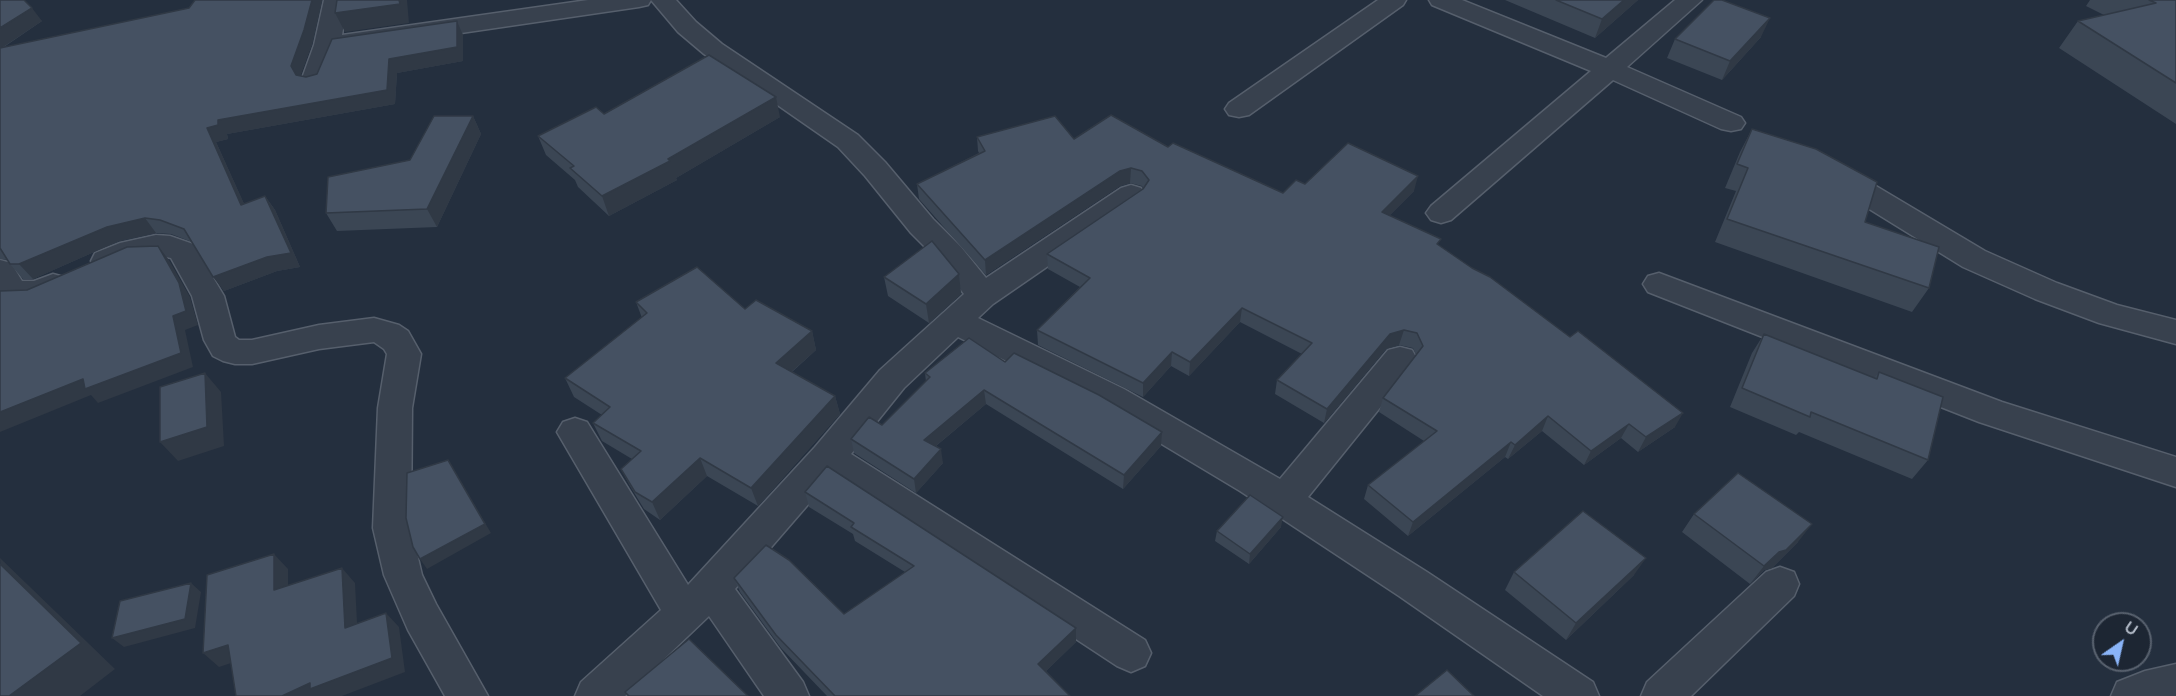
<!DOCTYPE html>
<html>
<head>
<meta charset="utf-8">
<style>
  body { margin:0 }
  #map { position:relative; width:2176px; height:696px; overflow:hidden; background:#242f3e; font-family:"Varela Round",sans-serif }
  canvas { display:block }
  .north { position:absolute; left:2092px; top:612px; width:60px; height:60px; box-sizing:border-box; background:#1d2633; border:2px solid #59626f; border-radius:50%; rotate:34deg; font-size:16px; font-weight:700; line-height:24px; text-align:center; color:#b4bcc9 }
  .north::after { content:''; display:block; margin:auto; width:21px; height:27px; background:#8ab4f8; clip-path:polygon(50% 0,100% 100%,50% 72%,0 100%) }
</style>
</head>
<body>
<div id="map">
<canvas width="2176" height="696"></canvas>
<div class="north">U</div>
</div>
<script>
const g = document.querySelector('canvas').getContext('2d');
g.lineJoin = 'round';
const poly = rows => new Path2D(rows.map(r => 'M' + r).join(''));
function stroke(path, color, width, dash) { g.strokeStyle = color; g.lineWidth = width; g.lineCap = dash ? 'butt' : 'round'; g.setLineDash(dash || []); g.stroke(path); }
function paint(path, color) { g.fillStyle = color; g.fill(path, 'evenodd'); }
const minor = poly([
  [324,0,348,0,342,35,588,0,676,0,696,22,722,44,858,135,885,162,933,219,961,247,986,278,1121,188,1131,185,1141,188,1146,195,1141,202,993,304,978,318,1124,389,1280,479,1388,350,1400,347,1412,350,1417,359,1412,368,1308,497,1427,572,1593,682,1599,696,1543,696,1399,596,1240,491,1100,407,958,337,904,388,851,454,1145,640,1151,653,1145,666,1131,672,1117,666,831,478,735,589,803,682,809,696,764,696,709,616,625,696,575,696,581,682,661,610,557,432,563,422,575,418,587,422,688,585,815,447,880,370,964,294,939,261,911,233,865,176,838,147,704,54,678,32,651,0,648,5,639,7,338,51,327,81,323,87,314,89,305,87,301,81,314,45,324,0],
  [1378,0,1406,0,1403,5,1249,115,1239,117,1229,115,1225,109,1229,103,1378,0],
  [1429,0,1462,0,1606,58,1675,0,1702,0,1627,67,1741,117,1745,123,1741,129,1731,131,1721,129,1613,80,1451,220,1441,223,1431,220,1426,213,1431,206,1591,71,1432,5,1429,0],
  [1834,165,1844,167,1985,251,2057,283,2117,305,2176,320,2176,344,2099,323,2035,299,1963,267,1824,181,1820,174,1824,167,1834,165],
  [156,235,170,236,193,244,224,296,235,337,239,340,252,340,319,325,374,318,399,325,408,331,421,354,412,408,411,528,422,575,436,604,488,696,445,696,408,630,384,575,373,528,378,408,387,354,384,349,374,342,319,349,252,364,235,364,223,361,213,356,204,340,192,296,171,258,156,255,138,259,106,272,95,269,91,261,95,253,120,243,156,235],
  [0,260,11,263,22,281,34,281,53,274,64,277,69,285,64,293,39,302,26,304,3,300,0,297,0,260],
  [1659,273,2002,402,2176,457,2176,487,1979,422,1648,292,1643,284,1648,276,1659,273],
  [1780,567,1794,572,1799,584,1794,596,1691,696,1641,696,1647,682,1766,572,1780,567],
  [2176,664,2176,696,2111,696,2117,682,2145,671,2176,664]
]);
const wall = poly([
  [0,0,42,21,4,47,189,8,195,0,322,0,312,44,300,76,306,77,317,74,457,21,463,35,463,61,397,73,395,104,227,134,228,139,216,142,244,204,265,196,275,210,300,267,277,271,224,291,192,242,171,234,156,233,119,241,33,279,23,279,10,264,8,260,0,259],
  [1505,0,1638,0,1595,38],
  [2090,0,2176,0,2176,124,2059,48,2078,21,2104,15,2086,6],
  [1761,37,1722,80,1667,58,1675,39],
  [604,114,780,117,676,178,677,180,609,216,578,187,575,180,546,155,538,136],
  [473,116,481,134,437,227,337,231,326,213,410,160],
  [1752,129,1865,222,1929,288,1912,312,1715,242,1736,191,1725,188,1740,152],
  [977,137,1074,139,1168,147,1283,193,1305,184,1414,191,1389,216,1439,246,1675,427,1638,452,1621,438,1584,465,1542,431,1508,459,1505,457,1408,536,1364,499,1368,485,1424,441,1379,412,1383,398,1416,355,1413,348,1399,345,1386,349,1324,423,1275,394,1277,380,1302,354,1240,322,1189,376,1171,366,1143,397,1038,345,1037,330,1080,287,1048,269,1047,254,1143,188,1142,186,1130,183,1120,186,986,275,919,199,917,184,979,153,978,151],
  [959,274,961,294,929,323,888,296,884,277],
  [636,302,745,309,812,331,816,350,792,372,835,396,840,414,758,506,707,476,660,520,644,509,630,486,621,469,632,459,602,441,593,423,602,415,574,397,565,378,642,318],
  [1764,334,1874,378,1879,372,1928,460,1912,479,1799,432,1796,435,1730,407,1752,353],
  [1005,362,1161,446,1123,489,986,404,936,446,943,463,916,493,854,453,851,439,882,425,926,382,925,373],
  [805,492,1076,642,1046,671,1070,696,827,696,781,648,740,592,734,578,844,614,905,572,855,541,853,534,809,507],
  [1694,514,1798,542,1772,568,1764,570,1750,584,1682,532],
  [1281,527,1249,564,1215,541,1217,531],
  [1514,572,1634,575,1566,640,1505,590]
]);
const shadedWall = poly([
  [312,0,322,0,312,44,299,80,291,66],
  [399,0,407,0,409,23,345,32,335,13],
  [1624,0,1638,0,1595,38,1602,19],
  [32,8,42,21,0,49,0,28],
  [1770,18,1761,37,1722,80,1730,61],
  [457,21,463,35,463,61,397,73,395,104,227,134,228,139,216,142,251,219,241,205,207,128,218,120,389,59],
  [776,97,780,117,676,178,677,180,609,216,602,196],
  [473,116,481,134,437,227,427,209],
  [1131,168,1130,183,1120,186,986,275,985,260,1120,171],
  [1418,176,1414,191,1378,227,1382,212],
  [265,196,275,210,300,267,277,271,224,291,213,277],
  [145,218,156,233,119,241,33,279,19,264,107,227],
  [158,246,169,260,190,297,198,325,185,330,193,367,98,403,91,395,0,432,0,412],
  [959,274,961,294,929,323,926,304],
  [1242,308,1240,322,1189,376,1190,362],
  [1404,330,1399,345,1386,349,1324,423,1327,409,1390,334],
  [812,331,816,350,781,381,776,363],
  [1172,352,1171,366,1143,397,1143,383],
  [205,373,221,392,224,446,178,461,160,442],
  [984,390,986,404,926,454,924,440],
  [835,396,840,414,758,506,751,488],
  [1683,413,1675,427,1638,452,1646,437],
  [1548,416,1542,431,1508,459,1515,445],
  [1629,424,1621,438,1584,465,1591,451],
  [1162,432,1161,446,1123,489,1124,475],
  [1511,442,1505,457,1408,536,1413,522],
  [941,449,943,463,916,493,914,479],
  [700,458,707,476,660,520,652,502],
  [448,460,491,533,427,569,420,559],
  [1283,517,1281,527,1249,564,1250,554],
  [1812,524,1798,542,1772,568,1764,570,1750,584,1764,566],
  [274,554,288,569,288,604,274,590],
  [0,558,115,669,80,696,9,696],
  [1646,558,1634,575,1566,640,1576,623],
  [342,568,355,583,358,642,345,628],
  [191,583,201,592,195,628,124,647,112,638],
  [386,613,399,627,405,672,342,696,282,696],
  [1076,628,1076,642,1039,678,1038,664],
  [228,645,243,659,219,667,203,653]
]);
const building = poly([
  [0,0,24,0,32,8,0,28,0,0],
  [195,0,312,0,304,30,291,66,296,75,306,77,317,74,332,39,457,21,457,47,389,59,387,90,218,120,218,125,207,128,241,205,265,196,291,253,267,257,213,277,184,229,160,220,145,218,107,227,19,264,10,264,0,248,0,48,189,8,195,0],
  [337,0,399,0,400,4,335,13,337,0],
  [1556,0,1624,0,1602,19,1556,0],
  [1714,0,1722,0,1770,18,1730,61,1675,39,1714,0],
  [2149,0,2176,0,2176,83,2078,21,2156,3,2149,0],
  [709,55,776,97,668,159,670,161,602,196,570,168,574,166,538,136,596,107,604,114,709,55],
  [1111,115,1168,147,1173,143,1283,193,1296,180,1305,184,1348,143,1418,176,1382,212,1441,239,1437,244,1472,268,1490,277,1570,337,1578,331,1683,413,1646,437,1629,424,1591,451,1548,416,1515,445,1511,442,1413,522,1368,485,1437,431,1383,398,1423,346,1417,333,1404,330,1390,334,1327,409,1277,380,1312,343,1242,308,1190,362,1172,352,1143,383,1037,330,1090,278,1047,254,1143,189,1149,180,1142,171,1131,168,1120,171,985,260,917,184,985,151,977,137,1055,116,1074,139,1111,115],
  [434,116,473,116,427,209,326,213,328,177,410,160,434,116],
  [1752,129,1816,149,1877,182,1865,222,1939,247,1929,288,1727,219,1748,168,1737,164,1752,129],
  [932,241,959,274,926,304,884,277,932,241],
  [158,246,179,283,186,311,173,316,181,353,85,389,83,379,0,412,0,291,27,290,127,247,158,246],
  [697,267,745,309,756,300,812,331,776,363,835,396,751,488,700,458,652,502,635,492,621,469,641,451,593,423,610,407,565,378,647,313,636,302,697,267],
  [1764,334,1877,379,1879,372,1943,397,1928,460,1811,412,1810,417,1742,388,1764,334],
  [969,338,1005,362,1014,353,1099,395,1162,432,1124,475,984,390,924,440,941,449,914,479,851,439,869,417,882,425,930,377,925,373,969,338],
  [205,373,207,427,160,442,160,387,205,373],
  [448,460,485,524,420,559,413,547,406,518,407,473,448,460],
  [827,466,1076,628,1038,664,1070,696,835,696,776,635,734,578,766,545,789,560,844,614,914,566,851,527,854,523,805,492,827,466],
  [1738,473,1812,524,1786,550,1779,552,1764,566,1694,514,1738,473],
  [1250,495,1283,517,1250,554,1217,531,1250,495],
  [1583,511,1646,558,1576,623,1514,572,1583,511],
  [274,554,274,590,342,568,345,628,386,613,392,658,310,689,310,683,282,696,236,696,228,645,203,653,207,575,274,554],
  [0,564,81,643,9,696,0,696,0,564],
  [191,583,185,619,112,638,120,601,191,583],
  [689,639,748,696,629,696,625,692,689,639],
  [1447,670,1474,696,1415,696,1447,670]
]);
stroke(minor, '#565f6c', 3);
paint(minor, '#38414e');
paint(wall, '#3b4654');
paint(shadedWall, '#303945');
paint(building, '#455162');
stroke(building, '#303945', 1.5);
</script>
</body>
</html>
